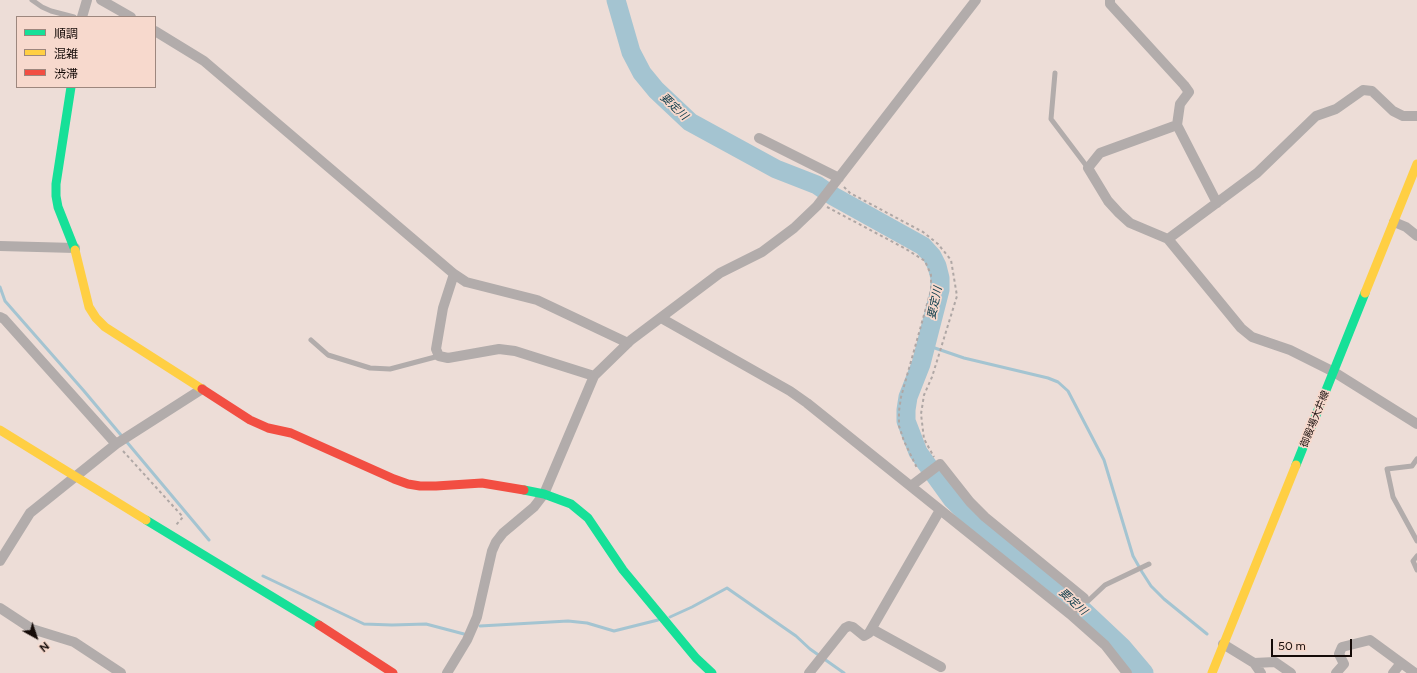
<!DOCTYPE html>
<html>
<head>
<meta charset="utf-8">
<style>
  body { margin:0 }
  #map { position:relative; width:1417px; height:673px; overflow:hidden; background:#edddd7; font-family:Figtree,"Noto Sans JP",sans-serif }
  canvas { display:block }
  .legend { position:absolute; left:16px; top:16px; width:140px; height:72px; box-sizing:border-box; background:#f7d9cd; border:1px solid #9d877e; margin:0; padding:5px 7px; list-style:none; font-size:12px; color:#150b08 }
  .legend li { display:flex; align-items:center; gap:8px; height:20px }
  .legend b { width:20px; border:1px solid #9d877e }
  .north { position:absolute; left:16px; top:617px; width:40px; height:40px; -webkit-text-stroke:3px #f7d9cd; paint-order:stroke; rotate:140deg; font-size:11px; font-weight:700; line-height:16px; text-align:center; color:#150b08 }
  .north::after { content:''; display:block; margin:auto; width:14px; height:18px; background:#150b08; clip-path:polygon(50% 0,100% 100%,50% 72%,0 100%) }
  .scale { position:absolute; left:1271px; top:639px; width:81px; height:18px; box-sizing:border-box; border:2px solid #150b08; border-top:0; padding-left:5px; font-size:12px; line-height:14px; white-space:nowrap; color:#150b08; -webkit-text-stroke:3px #f7d9cd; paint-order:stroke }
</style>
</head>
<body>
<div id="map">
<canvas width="1417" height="673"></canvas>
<ul class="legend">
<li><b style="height:5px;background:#16e098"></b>順調</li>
<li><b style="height:5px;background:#ffcf43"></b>混雑</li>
<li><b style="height:5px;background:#f24e42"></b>渋滞</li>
</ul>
<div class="north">N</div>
<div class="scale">50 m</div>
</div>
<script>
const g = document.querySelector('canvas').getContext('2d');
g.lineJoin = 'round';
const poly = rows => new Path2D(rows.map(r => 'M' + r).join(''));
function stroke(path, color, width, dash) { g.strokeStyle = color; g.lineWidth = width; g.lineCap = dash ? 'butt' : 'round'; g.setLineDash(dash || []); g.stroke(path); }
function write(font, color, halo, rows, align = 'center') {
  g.font = font + ' Figtree,"Noto Sans JP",sans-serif'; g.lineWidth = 3.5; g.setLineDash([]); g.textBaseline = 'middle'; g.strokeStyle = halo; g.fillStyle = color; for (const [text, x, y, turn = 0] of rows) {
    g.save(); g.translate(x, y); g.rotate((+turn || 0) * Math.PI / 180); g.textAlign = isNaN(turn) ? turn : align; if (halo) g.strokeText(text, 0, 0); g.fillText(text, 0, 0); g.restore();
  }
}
const stream = poly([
  [0,287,5,301,84,391,209,540],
  [926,345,964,358,1048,378,1058,382,1068,391,1104,460,1133,556,1142,572,1151,586,1164,599,1207,634],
  [263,576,364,624,392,625,426,624,464,634],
  [670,617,692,607,727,588,796,636,810,649,844,673],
  [480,626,568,621,587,623,614,631,658,620]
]);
const river = poly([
  [616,0,631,52,642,73,656,90,690,122,776,169,817,185,833,196,923,246,932,256,937,266,940,278,940,290,921,364,908,397,906,410,906,421,918,452,952,499,982,529,1071,599,1122,647,1144,673]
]);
const path = poly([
  [844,187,850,193,923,232,938,244,951,260,957,296,932,377,924,395,921,414,924,439,934,457],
  [827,207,906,249,925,261,931,275,931,290,901,397,899,411,899,426,904,441,917,468],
  [123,451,183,517,176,525]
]);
const lane = poly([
  [32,0,42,7,51,11,74,17],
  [1055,73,1051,119,1088,168],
  [311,340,328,355,370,368,390,369,439,356],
  [1417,459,1412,466,1387,469,1393,497,1417,541],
  [1417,556,1413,561,1417,570],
  [1084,598,1088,601,1105,585,1149,564]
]);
const street = poly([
  [101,0,131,17],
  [1110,0,1110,4,1184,85,1189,92,1180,104,1177,125,1217,203],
  [82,17,87,0],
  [155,31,204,61,454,274,466,282,537,300,628,343],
  [1177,125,1100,153,1088,168,1108,201,1119,213,1130,223,1168,239,1241,328,1252,337,1290,350,1334,372,1417,424],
  [759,138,839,178],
  [1394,222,1406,227,1417,236],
  [1168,239,1257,173,1316,116,1336,109,1363,90,1372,91,1393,111,1403,116,1417,116],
  [0,246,75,248],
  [454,274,443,308,436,349,439,356,448,358,499,349,515,351,594,376],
  [0,317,4,319,116,444],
  [661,318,790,391,807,403,1070,614,1105,645,1127,673],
  [911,486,940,464,970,502,985,517,1084,598,1070,614],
  [0,561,30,513,116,444,202,389],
  [0,608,32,629,74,642,121,673],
  [872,629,941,667],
  [1223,644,1254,663,1261,673],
  [1254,663,1275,662,1291,673],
  [447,673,467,640,477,617,492,551,496,542,503,533,534,507,544,494,594,376,631,340,720,273,762,252,794,228,817,206,976,0],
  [809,673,845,628,849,626,853,627,864,636,869,633,940,510],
  [1336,673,1344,664,1339,654,1342,647,1370,640,1415,673],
  [1393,673,1401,663]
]);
const fast = poly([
  [71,87,56,184,56,196,58,207,75,250],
  [1296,465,1365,293],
  [524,490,544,494,571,504,588,518,623,570,696,658,712,673],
  [146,520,319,625]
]);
const slow = poly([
  [75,250,89,307,96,318,105,327,202,389],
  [1365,293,1417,164],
  [0,430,146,520],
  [1212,673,1296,465]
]);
const jam = poly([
  [202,389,250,420,268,428,291,433,394,479,408,484,420,486,436,486,482,483,524,490],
  [319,625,393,673]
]);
const streetNames = [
  ["御殿場大井線",1315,419,-68]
];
const waterNames = [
  ["要定川",674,107,43],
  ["要定川",935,303,-78],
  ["要定川",1073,602,42]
];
stroke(stream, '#a4c4d1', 3);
stroke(river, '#a4c4d1', 19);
stroke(path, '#afa7a5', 2, [3, 3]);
stroke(lane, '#b2acab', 5);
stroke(street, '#b2acab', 10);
stroke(fast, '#16e098', 9);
stroke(slow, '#ffcf43', 9);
stroke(jam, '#f24e42', 9);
write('10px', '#150b08', '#f7d9cd', streetNames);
write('italic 11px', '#083948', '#f7d9cd', waterNames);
</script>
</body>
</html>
